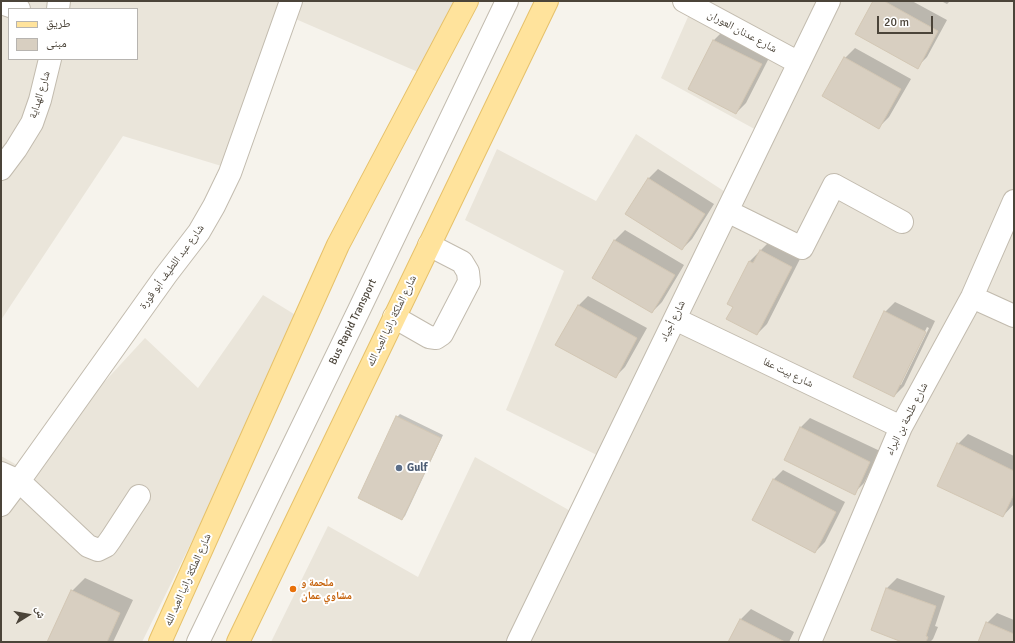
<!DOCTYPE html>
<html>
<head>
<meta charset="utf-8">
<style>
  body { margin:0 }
  #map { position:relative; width:1015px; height:643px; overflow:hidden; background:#f6f3ec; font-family:Signika,"Noto Naskh Arabic",sans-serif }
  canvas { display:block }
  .frame { position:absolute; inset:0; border:2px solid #4b4439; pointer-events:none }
  .legend { position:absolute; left:8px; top:8px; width:130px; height:52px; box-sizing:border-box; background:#fff; border:1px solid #b7b4b0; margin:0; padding:5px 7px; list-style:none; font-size:12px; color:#4b4439 }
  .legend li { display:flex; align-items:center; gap:8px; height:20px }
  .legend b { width:20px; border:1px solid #b7b4b0 }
  .north { position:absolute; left:8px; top:595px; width:40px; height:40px; -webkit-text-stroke:3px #fff; paint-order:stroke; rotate:79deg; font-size:11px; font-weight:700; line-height:16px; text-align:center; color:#4b4439 }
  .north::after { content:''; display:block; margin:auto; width:14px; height:18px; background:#4b4439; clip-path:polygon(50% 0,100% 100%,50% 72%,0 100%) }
  .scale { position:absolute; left:877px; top:16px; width:56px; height:18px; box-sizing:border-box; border:2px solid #4b4439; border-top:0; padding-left:5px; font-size:12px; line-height:14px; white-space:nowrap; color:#4b4439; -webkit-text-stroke:3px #fff; paint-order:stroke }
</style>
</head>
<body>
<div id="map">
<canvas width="1015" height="643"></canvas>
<div class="frame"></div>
<ul class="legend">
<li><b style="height:5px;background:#ffe39c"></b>طريق</li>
<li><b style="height:11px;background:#d8cfc1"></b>مبنى</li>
</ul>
<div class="north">ش</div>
<div class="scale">20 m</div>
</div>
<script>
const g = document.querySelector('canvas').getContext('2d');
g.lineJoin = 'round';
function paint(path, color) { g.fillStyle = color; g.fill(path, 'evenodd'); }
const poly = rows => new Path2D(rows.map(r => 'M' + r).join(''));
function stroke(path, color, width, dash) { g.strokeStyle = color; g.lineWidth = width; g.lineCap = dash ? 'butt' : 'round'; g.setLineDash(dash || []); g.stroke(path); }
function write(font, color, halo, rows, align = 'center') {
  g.font = font + ' Signika,"Noto Naskh Arabic",sans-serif'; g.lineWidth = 4; g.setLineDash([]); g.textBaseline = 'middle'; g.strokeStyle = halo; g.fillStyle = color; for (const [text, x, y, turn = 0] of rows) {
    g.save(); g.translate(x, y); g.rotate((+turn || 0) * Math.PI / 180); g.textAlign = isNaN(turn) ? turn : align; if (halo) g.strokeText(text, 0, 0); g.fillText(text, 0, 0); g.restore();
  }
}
const residential = poly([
  [1,1,460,1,418,72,291,17,228,168,123,136,1,320],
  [9,9,137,9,137,59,9,59],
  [695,1,1014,1,1014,642,271,642,328,526,418,577,475,457,581,517,615,464,506,410,564,271,465,220,497,149,596,201,636,134,730,195,760,132,661,78],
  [263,295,302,319,142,642,1,642,1,456,24,469,145,338,198,388]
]);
const shadow = poly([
  [874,1,912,1,947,20,927,57,917,67],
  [941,1,950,1,947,4],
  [724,30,771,54,746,103,736,113,689,89,714,40],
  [855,48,911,79,889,117,879,127,845,58],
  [658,169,714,204,692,239,682,249,648,179],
  [625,230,684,265,662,302,652,312,593,278,615,240],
  [770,241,801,257,767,324,757,334,734,306,729,304,750,261],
  [588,296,647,328,625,367,615,377,578,306],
  [895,302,935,321,904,386,894,396,885,312],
  [927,327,929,328,901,385,899,385],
  [400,414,443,435,405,516,402,519,397,417],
  [810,418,880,451,864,483,854,493,800,428],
  [968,434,1014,456,1014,504,1003,516,958,444],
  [783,470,845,502,825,542,815,552,773,480],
  [85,578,133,600,113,642,48,642,72,591],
  [897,578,945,596,935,626,938,627,933,639,930,642,905,642,886,589],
  [751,609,794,632,789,642,729,642,741,619],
  [997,613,1014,620,1014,642,979,642,987,623]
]);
const building = poly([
  [873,1,884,1,938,31,918,69,855,34,873,1],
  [713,40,762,64,736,114,688,89,713,40],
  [844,57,901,89,879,129,822,96,844,57],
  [648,178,705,214,682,250,625,214,648,178],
  [614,240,675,275,652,313,592,278,614,240],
  [760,250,792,267,757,335,726,319,733,307,727,304,749,261,753,263,760,250],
  [578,305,637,338,616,378,555,345,578,305],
  [884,311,926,332,894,397,853,377,884,311],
  [396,416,441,438,402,520,358,498,396,416],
  [800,427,870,462,855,495,784,460,800,427],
  [957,443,1014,471,1014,494,1003,517,937,486,957,443],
  [773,479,836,512,815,553,752,520,773,479],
  [886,588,936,606,926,636,928,637,926,642,902,642,871,630,886,588],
  [71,590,120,613,107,642,47,642,71,590],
  [740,619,785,642,728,642,740,619],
  [986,622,1014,634,1014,642,978,642,986,622]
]);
const minor = poly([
  [684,1,799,63],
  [1,3,19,9],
  [58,9,59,1],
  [1,169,16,149,32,123,40,100,50,59],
  [727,211,802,248,834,185,902,222],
  [972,297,1014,316],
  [394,317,429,337,436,338,442,334,469,282,468,272,462,262,429,245],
  [675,319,901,427],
  [1,473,19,481,88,546,98,550,106,546,111,539,139,496],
  [1,505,19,481,166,275,199,232,214,206,230,173,291,1],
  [198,642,272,489,359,310,507,1],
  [518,642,829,1],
  [810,642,901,427,972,297,1014,201]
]);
const major = poly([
  [160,642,338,245,467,1],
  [238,642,547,1]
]);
const markers = [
  [399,468,4,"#5c6f8a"],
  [293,589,4,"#e8710a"]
];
const streetNames = [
  ["شارع عدنان العوران",742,32,28],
  ["شارع الهداية",40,95,-73],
  ["شارع عبد اللطيف أبو قورة",172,267,-54],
  ["شارع الملكة رانيا العبد الله",392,321,-64],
  ["شارع أجياد",673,321,-64],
  ["Bus Rapid Transport",353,322,-64],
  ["شارع بيت عفا",788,373,26],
  ["شارع طلحة بن البراء",907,419,-63],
  ["شارع الملكة رانيا العبد الله",188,580,-66]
];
const serviceNames = [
  ["Gulf",407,468]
];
const foodNames = [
  ["ملحمة و",301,583],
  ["مشاوي عمان",301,596]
];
paint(residential, '#eae5da');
paint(shadow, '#0003');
paint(building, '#d8cfc1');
stroke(building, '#d3c7b4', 1);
stroke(minor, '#c2bbae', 24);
stroke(major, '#e6c16a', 24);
stroke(minor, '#fff', 22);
stroke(major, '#ffe39c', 22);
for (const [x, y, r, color] of markers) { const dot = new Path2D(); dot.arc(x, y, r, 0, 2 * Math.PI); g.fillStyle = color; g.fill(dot); stroke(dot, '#fff', 1.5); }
write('11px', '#4b4439', '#fff', streetNames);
write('bold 11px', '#4e5e75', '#fff', serviceNames, 'left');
write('bold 11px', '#c56008', '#fff', foodNames, 'left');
</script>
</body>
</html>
